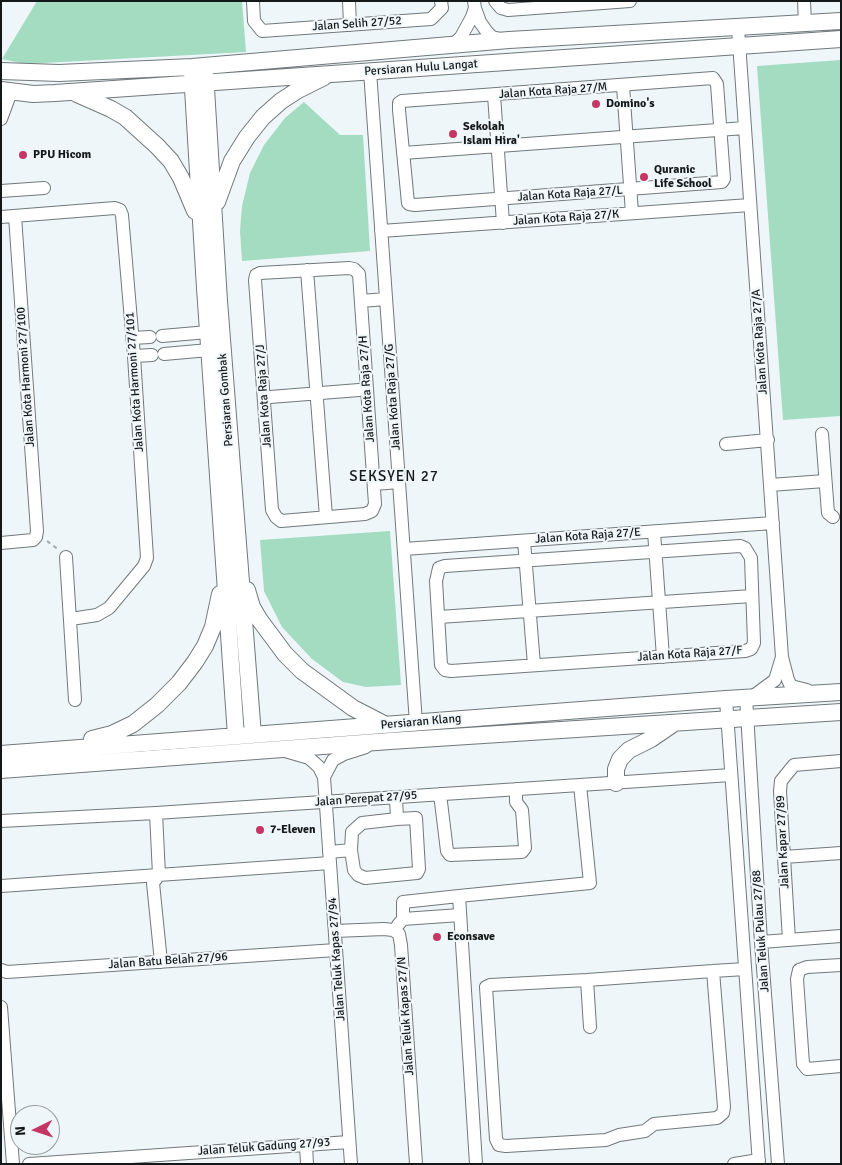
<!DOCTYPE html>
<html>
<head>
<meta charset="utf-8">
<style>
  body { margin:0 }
  #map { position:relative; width:842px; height:1165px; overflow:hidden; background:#eef6f9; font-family:Signika,sans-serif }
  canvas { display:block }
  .frame { position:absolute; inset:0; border:2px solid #151819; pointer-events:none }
  .north { position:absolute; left:10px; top:1105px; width:50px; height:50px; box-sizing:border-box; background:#eef6f9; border:1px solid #979d9f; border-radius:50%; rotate:266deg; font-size:14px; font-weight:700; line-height:20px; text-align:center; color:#151819 }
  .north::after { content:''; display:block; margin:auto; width:18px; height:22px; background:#c43765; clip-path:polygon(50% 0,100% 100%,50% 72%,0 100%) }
</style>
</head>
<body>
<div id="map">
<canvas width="842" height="1165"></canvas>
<div class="frame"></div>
<div class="north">N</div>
</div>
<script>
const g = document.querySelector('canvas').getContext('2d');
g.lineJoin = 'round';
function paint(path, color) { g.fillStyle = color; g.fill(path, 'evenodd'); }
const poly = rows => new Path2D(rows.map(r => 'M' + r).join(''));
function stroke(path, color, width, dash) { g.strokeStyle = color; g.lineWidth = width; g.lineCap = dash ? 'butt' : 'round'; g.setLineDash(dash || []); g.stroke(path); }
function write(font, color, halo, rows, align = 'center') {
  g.font = font + ' Signika,sans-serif'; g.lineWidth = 4; g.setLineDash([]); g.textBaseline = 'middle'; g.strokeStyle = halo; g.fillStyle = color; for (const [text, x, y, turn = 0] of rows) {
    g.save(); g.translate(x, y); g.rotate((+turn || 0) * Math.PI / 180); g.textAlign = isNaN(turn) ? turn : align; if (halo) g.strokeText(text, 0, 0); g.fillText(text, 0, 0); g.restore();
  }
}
const green = poly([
  [37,1,242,1,246,52,25,64,2,59],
  [841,60,841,416,783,420,757,66],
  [304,102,340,135,363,135,370,251,242,261,240,231,242,206,250,173,264,145,285,118],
  [390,531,401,685,366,687,343,682,312,659,282,627,264,591,260,540]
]);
const path = poly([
  [47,541,59,550]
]);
const minor = poly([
  [253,1,254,21,262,31,431,19,442,8,441,1],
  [349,1,350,25],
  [474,1,475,8,480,22,487,32,492,37,504,40],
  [495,1,501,8,508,10,630,1],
  [804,1,805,23],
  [738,28,782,657,788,680,791,686,807,690],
  [452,46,461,37,472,17,475,8],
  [370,71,416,723],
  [713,78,717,84,724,179,722,182,415,205,409,204,408,203,399,110,399,103,402,101,713,78],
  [623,86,632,213],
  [494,95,503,223],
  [1,119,11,92],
  [403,153,745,128],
  [1,191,44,188],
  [1,217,115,208,120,210,122,215,134,356,147,558,144,566,109,608,97,615,71,619],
  [381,231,750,205],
  [349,268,354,269,359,274,375,504,372,511,365,514,281,521,276,517,272,510,255,280,256,275,260,273,349,268],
  [307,270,326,517],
  [361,301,386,299],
  [162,336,208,332],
  [132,338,150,337],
  [164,354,209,350],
  [134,356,152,355],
  [270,397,359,390],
  [822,434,828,513,833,517],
  [726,444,768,440],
  [374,484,399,482],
  [770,485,825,481],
  [654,532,663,657],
  [524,541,534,665],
  [1,543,33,540,36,537,37,531,15,216],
  [740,546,745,548,751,558,754,643,751,649,745,651,451,671,445,670,441,665,436,581,439,568,445,566,740,546],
  [404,549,773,523],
  [66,557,75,700],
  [439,617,752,596],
  [746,697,761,942,778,1164],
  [752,697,775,680,782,657],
  [726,699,759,1164],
  [285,751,309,758,319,767,324,777,351,1164],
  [324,777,333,760,344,754,366,747],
  [440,794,447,851,450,855,522,852,525,848,522,810,516,802,516,789],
  [156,813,159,875,153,883,161,962],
  [1,821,156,813,731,775],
  [351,850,354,870,358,875,365,878,417,873,419,869,416,818,397,819],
  [329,852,351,850,352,832,362,823,397,819,396,797],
  [784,857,841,853],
  [1,886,330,863],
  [459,896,590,883,580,785],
  [403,919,403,902,459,896,476,1164],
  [398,925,403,919,460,915],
  [335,931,384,929,393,930,399,934,401,945,416,1164],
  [789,940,780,791,781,781,794,765,841,761],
  [761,942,841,936],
  [841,965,807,967,799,970,797,979,803,1064,807,1069,841,1066],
  [1,970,7,972,336,950],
  [713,971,724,1107,723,1113,717,1118,654,1124,645,1131,619,1135,606,1140,506,1146,499,1145,496,1139,486,987,490,985,587,980,713,971,745,969],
  [587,980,590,1027],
  [1,1007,13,1164],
  [306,1145,307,1164],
  [29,1164,349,1142],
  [734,1164,759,1160]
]);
const major = poly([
  [1,71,59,73,192,67,509,40,841,21],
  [192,72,205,288,236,736],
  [205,72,219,301,253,735],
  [1,90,33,94,55,93,841,39],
  [77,94,111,109,125,117,157,146,171,161,181,178,195,211],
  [217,202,232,161,247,137,263,117,281,101,298,90,324,77],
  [247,590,252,607,259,619,285,654,302,671,353,708,384,724],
  [92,739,112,734,133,724,157,705,179,683,195,662,205,646,213,627,220,594],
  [1,754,726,699,841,692],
  [1,770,390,741,841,712],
  [616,783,616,769,620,759,629,750,651,739,673,724]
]);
const markers = [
  [596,104,5,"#c43765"],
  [453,134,5,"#c43765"],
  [23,155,5,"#c43765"],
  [644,177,5,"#c43765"],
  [260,830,5,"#c43765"],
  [437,937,5,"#c43765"]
];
const streetNames = [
  ["Jalan Selih 27/52",357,24,-4],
  ["Persiaran Hulu Langat",421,68,-4],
  ["Jalan Kota Raja 27/M",553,91,-4],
  ["Jalan Kota Raja 27/L",570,194,-4],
  ["Jalan Kota Raja 27/K",566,218,-4],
  ["Jalan Kota Raja 27/A",760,342,-94],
  ["Jalan Kota Harmoni 27/100",26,377,-94],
  ["Jalan Kota Harmoni 27/101",135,382,-94],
  ["Jalan Kota Raja 27/H",367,389,-94],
  ["Jalan Kota Raja 27/J",264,396,-94],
  ["Jalan Kota Raja 27/G",393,397,-94],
  ["Persiaran Gombak",226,400,-94],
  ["Jalan Kota Raja 27/E",588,536,-4],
  ["Jalan Kota Raja 27/F",690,654,-4],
  ["Persiaran Klang",421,722,-5],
  ["Jalan Perepat 27/95",366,799,-4],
  ["Jalan Kapar 27/89",783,842,-93],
  ["Jalan Teluk Pulau 27/88",761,931,-94],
  ["Jalan Teluk Kapas 27/94",337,959,-94],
  ["Jalan Batu Belah 27/96",168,961,-4],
  ["Jalan Teluk Kapas 27/N",406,1016,-94],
  ["Jalan Teluk Gadung 27/93",264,1147,-4]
];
const poiNames = [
  ["Domino's",606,104],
  ["Sekolah",463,127],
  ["Islam Hira'",463,141],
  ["PPU Hicom",33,155],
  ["Quranic",654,170],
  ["Life School",654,184],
  ["7-Eleven",270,830],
  ["Econsave",447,937]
];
const quarterNames = [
  ["SEKSYEN 27",394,477]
];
paint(green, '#a3dcc1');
stroke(minor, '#71787b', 14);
stroke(major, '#71787b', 18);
stroke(path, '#a2a8ab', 2, [4, 4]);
stroke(minor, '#fff', 12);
stroke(major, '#fff', 16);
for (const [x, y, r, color] of markers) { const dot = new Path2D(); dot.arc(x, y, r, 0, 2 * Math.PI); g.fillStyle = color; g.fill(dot); stroke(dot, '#eef6f9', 2); }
write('12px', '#151819', '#eef6f9', streetNames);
write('bold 12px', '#151819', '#eef6f9', poiNames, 'left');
g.letterSpacing = '1px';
write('15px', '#151819', '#eef6f9', quarterNames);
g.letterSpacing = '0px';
</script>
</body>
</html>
